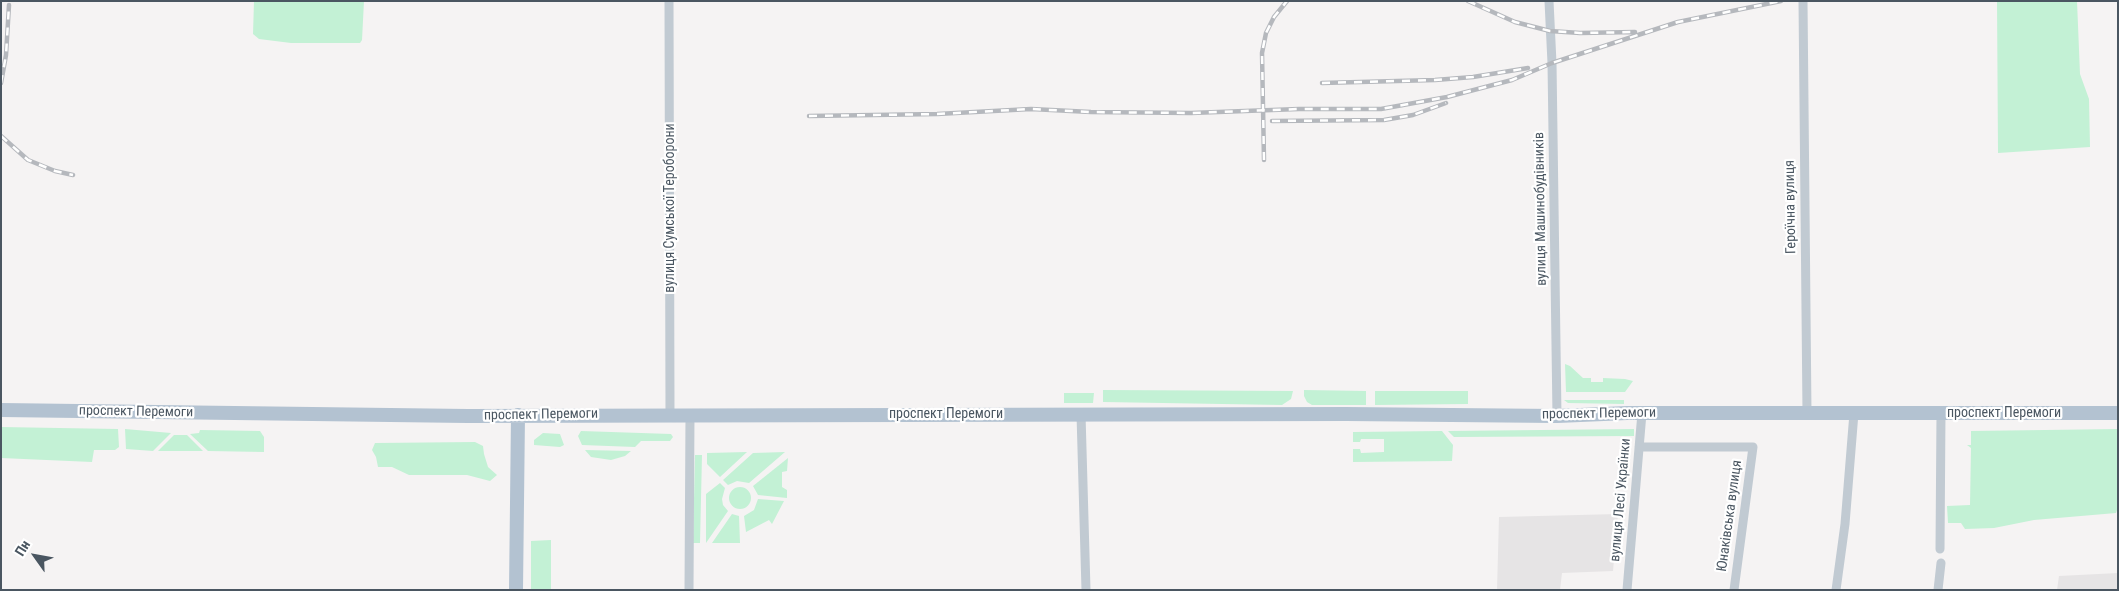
<!DOCTYPE html>
<html>
<head>
<meta charset="utf-8">
<style>
  body { margin:0 }
  #map { position:relative; width:2119px; height:591px; overflow:hidden; background:#f5f3f3; font-family:"Roboto Condensed",sans-serif }
  canvas { display:block }
  .frame { position:absolute; inset:0; border:2px solid #4a5661; pointer-events:none }
  .north { position:absolute; left:10px; top:531px; width:50px; height:50px; -webkit-text-stroke:4px #fff; paint-order:stroke; rotate:302deg; font-size:14px; font-weight:700; line-height:20px; text-align:center; color:#4a5661 }
  .north::after { content:''; display:block; margin:auto; width:18px; height:22px; background:#4a5661; clip-path:polygon(50% 0,100% 100%,50% 72%,0 100%) }
</style>
</head>
<body>
<div id="map">
<canvas width="2119" height="591"></canvas>
<div class="frame"></div>
<div class="north">Пн</div>
</div>
<script>
const g = document.querySelector('canvas').getContext('2d');
g.lineJoin = 'round';
function paint(path, color) { g.fillStyle = color; g.fill(path, 'evenodd'); }
const poly = rows => new Path2D(rows.map(r => 'M' + r).join(''));
function stroke(path, color, width, dash) { g.strokeStyle = color; g.lineWidth = width; g.lineCap = dash ? 'butt' : 'round'; g.setLineDash(dash || []); g.stroke(path); }
function write(font, color, halo, rows, align = 'center') {
  g.font = font + ' "Roboto Condensed",sans-serif'; g.lineWidth = 4.5; g.setLineDash([]); g.textBaseline = 'middle'; g.strokeStyle = halo; g.fillStyle = color; for (const [text, x, y, turn = 0] of rows) {
    g.save(); g.translate(x, y); g.rotate((+turn || 0) * Math.PI / 180); g.textAlign = isNaN(turn) ? turn : align; if (halo) g.strokeText(text, 0, 0); g.fillText(text, 0, 0); g.restore();
  }
}
const education = poly([
  [1618,514,1613,571,1562,573,1560,590,1497,590,1499,517],
  [2118,573,2118,590,2057,590,2059,576]
]);
const green = poly([
  [254,1,364,1,362,40,360,43,291,43,259,39,253,34],
  [1997,1,2077,1,2080,74,2089,99,2090,147,1998,153],
  [1565,364,1570,366,1583,378,1591,378,1591,382,1603,382,1603,378,1625,379,1633,381,1625,392,1566,392],
  [1103,390,1293,391,1291,399,1282,405,1103,402],
  [1304,390,1366,391,1366,405,1312,405,1307,402,1304,396],
  [1375,391,1468,391,1468,404,1375,405],
  [1064,393,1094,393,1093,403,1064,403],
  [1564,400,1624,400,1624,404,1568,403],
  [1,427,118,429,119,447,115,450,94,450,92,462,1,458],
  [125,429,171,433,153,451,126,449],
  [1634,429,1634,436,1454,437,1448,431],
  [2118,429,2118,507,2116,513,2034,520,1994,528,1965,529,1961,523,1948,523,1947,506,1970,505,1971,448,1967,445,1971,445,1971,431],
  [200,430,260,431,264,437,264,452,208,451,190,434,199,433],
  [581,431,671,434,673,437,670,441,641,441,635,447,582,445,578,436],
  [1442,431,1453,445,1452,461,1353,462,1353,449,1360,449,1361,453,1384,452,1384,439,1361,439,1360,442,1353,442,1353,432],
  [543,433,560,434,564,445,560,447,534,445,534,440],
  [174,435,187,435,203,451,158,451],
  [475,442,483,446,484,454,488,467,497,475,490,481,467,475,409,475,392,467,378,467,376,457,372,450,375,443],
  [585,450,631,451,625,456,611,460,591,457],
  [747,452,720,477,707,464,707,453],
  [785,452,749,483,737,481,728,485,723,480,753,453],
  [695,455,702,455,700,543,693,543],
  [788,458,787,471,782,472,782,487,787,490,787,498,758,495,753,486],
  [720,483,725,488,722,499,723,505,728,511,706,543,706,494],
  '729 498a11 11 0 1 1 22 0a11 11 0 1 1-22 0Z',
  [758,499,784,501,772,524,769,520,746,532,744,516,754,510],
  [732,514,739,516,740,543,712,543],
  [551,540,551,590,531,590,531,541]
]);
const street = poly([
  [669,1,670,414],
  [1549,1,1552,63,1557,416],
  [1803,1,1807,413],
  [1081,414,1086,590],
  [1639,447,1753,447,1734,590],
  [1940,549,1941,413],
  [689,590,690,414],
  [1627,590,1642,413],
  [1836,590,1845,524,1854,413],
  [1938,590,1941,563]
]);
const primary = poly([
  [1,410,468,416,1346,414,1557,416,1627,413,2118,413],
  [516,590,518,415]
]);
const rail = poly([
  [1468,1,1515,22,1550,31,1580,33,1635,32],
  [1,83,6,55,9,5],
  [1322,83,1435,80,1473,77,1528,68],
  [809,116,937,114,1031,109,1091,112,1191,113,1299,109,1381,109,1447,97,1512,80,1552,63,1678,22,1781,1],
  [1272,121,1384,120,1413,115,1446,103],
  [1,136,28,160,55,171,73,175],
  [1264,160,1262,53,1266,33,1274,17,1287,1]
]);
const streetNames = [
  ["Героїчна вулиця",1791,207,-91],
  ["вулиця Сумської Тероборони",670,208,-90],
  ["вулиця Машинобудівників",1541,209,-91],
  ["проспект Перемоги",136,412,1],
  ["проспект Перемоги",2004,413],
  ["проспект Перемоги",946,414],
  ["проспект Перемоги",1599,414,-1],
  ["проспект Перемоги",541,415,-1],
  ["вулиця Лесі Українки",1621,500,-85],
  ["Юнаківська вулиця",1730,516,-82]
];
paint(education, '#e6e4e5');
paint(green, '#c3f1d5');
stroke(street, '#c1cad2', 9);
stroke(primary, '#b3c2d1', 14);
stroke(rail, '#b5b8bd', 4.5);
stroke(rail, '#fff', 2.5, [8]);
write('14px', '#4a5661', '#fff', streetNames);
</script>
</body>
</html>
